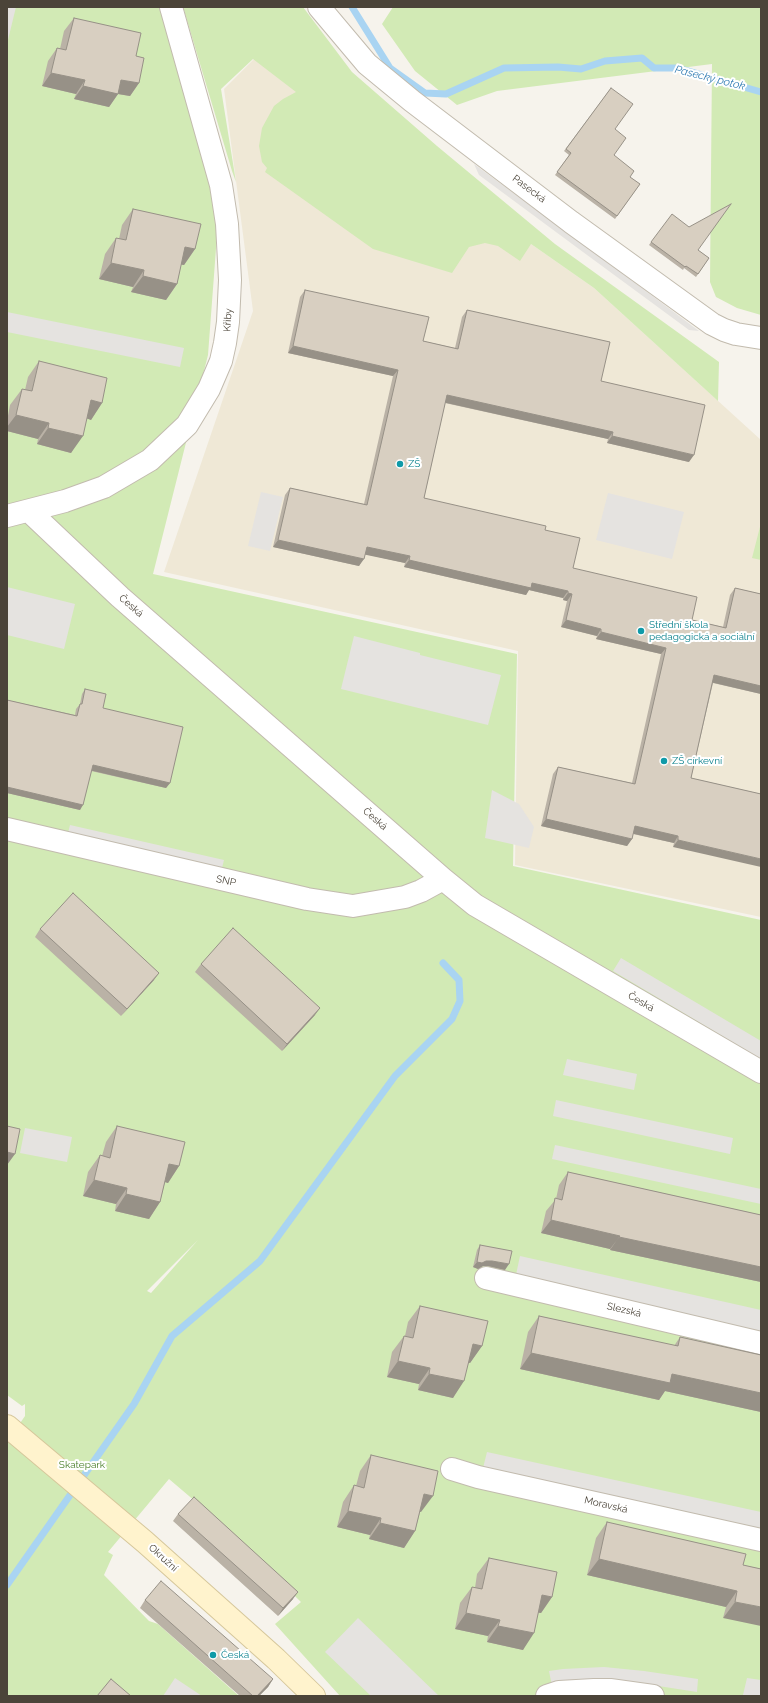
<!DOCTYPE html>
<html>
<head>
<meta charset="utf-8">
<style>
  body { margin:0 }
  #map { position:relative; width:768px; height:1703px; overflow:hidden; background:#f6f3ec; font-family:Raleway,sans-serif }
  canvas { display:block }
  .frame { position:absolute; inset:0; border:8px solid #4b4439; pointer-events:none }
</style>
</head>
<body>
<div id="map">
<canvas width="768" height="1703"></canvas>
<div class="frame"></div>
</div>
<script>
const g = document.querySelector('canvas').getContext('2d');
g.lineJoin = 'round';
function paint(path, color) { g.fillStyle = color; g.fill(path, 'evenodd'); }
const poly = rows => new Path2D(rows.map(r => 'M' + r).join(''));
function stroke(path, color, width, dash) { g.strokeStyle = color; g.lineWidth = width; g.lineCap = dash ? 'butt' : 'round'; g.setLineDash(dash || []); g.stroke(path); }
function write(font, color, halo, rows, align = 'center') {
  g.font = font + ' Raleway,sans-serif'; g.lineWidth = 4; g.setLineDash([]); g.textBaseline = 'middle'; g.strokeStyle = halo; g.fillStyle = color; for (const [text, x, y, turn = 0] of rows) {
    g.save(); g.translate(x, y); g.rotate((+turn || 0) * Math.PI / 180); g.textAlign = isNaN(turn) ? turn : align; if (halo) g.strokeText(text, 0, 0); g.fillText(text, 0, 0); g.restore();
  }
}
const education = poly([
  [259,54,594,288,761,440,761,917,515,865,518,651,164,572,253,311,224,89]
]);
const green = poly([
  [7,7,159,7,221,182,208,355,153,574,517,654,513,866,761,920,761,1696,340,1696,275,1624,301,1602,216,1519,169,1479,108,1552,113,1555,104,1575,149,1621,158,1624,239,1696,7,1696,7,1442,25,1416,25,1404,22,1406,7,1395],
  [198,1240,151,1293,147,1291],
  [183,7,303,7,352,72,437,146,555,244,719,362,718,401,594,288,531,244,520,261,498,246,485,243,469,247,452,273,373,249,265,172,267,168,262,162,259,146,262,128,274,106,283,99,296,92,253,59,221,89,236,182,232,171],
  [393,7,761,7,761,315,737,308,716,297,710,282,712,64,497,91,457,105,415,71,382,24],
  [761,523,761,560,752,558]
]);
const parking = poly([
  [7,7,16,7,7,44],
  [474,164,602,258,699,331,689,330,583,252,479,175],
  [7,312,184,348,180,367,7,332],
  [261,492,283,497,270,551,248,546],
  [608,493,684,512,672,559,596,540],
  [7,587,75,604,64,649,7,635],
  [354,636,420,653,420,655,501,675,488,725,341,689],
  [492,790,519,804,534,827,529,848,485,838],
  [70,825,224,860,221,872,67,837],
  [621,958,761,1041,761,1059,613,971],
  [567,1059,637,1074,634,1090,563,1075],
  [556,1100,733,1138,730,1154,553,1116],
  [25,1128,72,1137,67,1162,20,1153],
  [555,1145,761,1189,761,1204,552,1159],
  [520,1256,761,1310,761,1343,514,1284],
  [487,1452,761,1512,761,1540,481,1476],
  [358,1618,439,1696,371,1696,325,1652],
  [604,1667,644,1671,698,1679,697,1692,652,1685,552,1686,549,1671,563,1669],
  [175,1678,202,1696,163,1696],
  [747,1678,761,1680,761,1696,743,1695]
]);
const stream = poly([
  [352,7,390,68,425,93,446,94,504,68,558,67,581,69,605,61,642,58,654,68,678,68,761,92],
  [7,1585,134,1404,172,1336,260,1261,395,1076,452,1019,460,1001,459,980,443,963]
]);
const street = poly([
  [319,7,367,64,412,101,571,222,712,324,724,330,736,334,761,338],
  [29,511,120,597,443,879,475,905,761,1072],
  [7,516,65,501,104,487,150,460,187,425,209,389,221,361,225,343,228,322,230,280,227,224,221,185,171,7],
  [7,829,307,899,353,906,405,897,421,891,443,879],
  [486,1278,761,1343],
  [452,1469,478,1477,761,1540],
  [547,1696,559,1692,594,1690,610,1690,653,1696]
]);
const secondary = poly([
  [7,1426,145,1542,276,1659,314,1696]
]);
const wall = poly([
  [74,18,136,56,139,83,130,96,118,94,109,107,74,99,76,94,42,86,48,61,57,48,60,49,64,31],
  [611,88,615,129,614,155,630,177,640,184,615,219,555,175,569,155,564,151],
  [133,209,195,249,184,265,181,265,177,284,166,300,131,292,133,287,99,279,105,254,116,238,119,239,122,225],
  [651,242,698,250,709,258,696,277,684,268,683,270,649,245],
  [305,290,423,341,455,348,462,317,467,310,601,381,689,462,607,443,608,439,445,403,424,498,545,530,573,568,692,620,723,627,730,595,735,588,761,594,761,694,713,683,691,778,761,794,673,847,674,843,633,834,632,839,627,846,541,826,553,774,558,767,632,783,661,654,596,639,597,636,561,627,567,601,563,600,563,598,529,590,526,595,404,567,405,563,365,554,359,566,273,547,285,495,290,488,364,504,393,376,288,353,300,297],
  [39,361,102,403,91,420,87,418,71,453,37,444,38,439,7,431,7,421,10,405,22,389,25,390,28,377],
  [85,689,170,783,166,788,91,771,80,810,7,793,7,700,75,715,76,709,80,704,82,694],
  [40,929,154,980,121,1016,35,937],
  [201,964,315,1015,282,1051,195,972],
  [117,1126,179,1166,168,1183,165,1182,160,1202,149,1219,115,1211,116,1204,83,1196,88,1172,100,1155,102,1156,106,1142],
  [568,1172,761,1215,761,1282,610,1250,610,1249,541,1233,546,1211,556,1199,559,1185],
  [480,1245,505,1270,488,1266,483,1266,478,1269,473,1267,477,1250],
  [420,1306,482,1346,470,1363,469,1362,453,1398,418,1390,419,1384,387,1377,392,1352,404,1336,405,1336,408,1322],
  [539,1316,674,1346,680,1337,761,1355,761,1412,665,1391,659,1400,520,1369,528,1332],
  [371,1455,421,1512,420,1512,415,1531,404,1548,369,1539,370,1535,337,1527,343,1502,354,1485,356,1486,360,1471],
  [178,1514,293,1599,278,1616,173,1521],
  [607,1522,743,1565,761,1569,723,1618,726,1607,587,1575,596,1538],
  [489,1558,552,1597,541,1613,538,1613,523,1650,487,1642,488,1636,455,1629,460,1603,472,1587,475,1588,477,1574],
  [145,1600,273,1679,268,1687,259,1696,240,1696,140,1608]
]);
const shadedWall = poly([
  [51,73,85,80,76,94,42,86],
  [121,80,139,83,130,96,118,94,109,107,74,99,83,86],
  [185,247,195,249,184,265,174,263],
  [111,263,144,270,133,287,99,279],
  [143,276,177,284,166,300,131,292],
  [293,346,398,370,393,376,288,353],
  [447,395,613,432,608,439,442,402],
  [91,400,102,403,91,420,80,416],
  [16,415,49,423,38,439,7,431,7,427],
  [48,428,83,436,71,453,37,444],
  [612,436,694,455,689,462,607,443],
  [278,540,364,559,359,566,273,547],
  [367,547,410,556,405,563,362,554],
  [409,560,532,583,568,591,563,598,529,590,526,595,404,567],
  [568,593,572,594,567,601,563,600],
  [566,620,601,629,597,636,561,627],
  [601,632,666,648,661,654,596,639],
  [714,675,761,686,761,694,710,682],
  [93,765,170,783,166,788,89,770],
  [7,787,83,805,80,810,7,793],
  [546,819,632,839,627,846,541,826],
  [635,826,678,836,674,843,630,833],
  [678,840,761,859,761,867,673,847],
  [159,973,154,980,121,1016,127,1009],
  [320,1008,315,1015,282,1051,287,1044],
  [7,1152,15,1154,7,1165],
  [169,1164,179,1166,168,1183,158,1180],
  [94,1180,127,1188,116,1204,83,1196],
  [126,1194,160,1202,149,1219,115,1211],
  [551,1220,620,1236,610,1249,541,1233],
  [619,1237,761,1267,761,1282,610,1250],
  [486,1261,492,1261,509,1264,505,1270,488,1266,483,1266,478,1269,473,1267,477,1262],
  [473,1344,482,1346,470,1363,462,1361],
  [531,1353,672,1374,761,1393,761,1412,665,1391,659,1400,520,1369],
  [398,1361,430,1368,419,1384,387,1377],
  [429,1374,464,1381,453,1398,418,1390],
  [424,1494,433,1496,421,1512,413,1510],
  [348,1511,381,1518,370,1535,337,1527],
  [380,1523,415,1531,404,1548,369,1539],
  [599,1559,737,1591,726,1607,587,1575],
  [298,1592,293,1599,278,1616,283,1608],
  [542,1595,552,1597,541,1613,530,1611],
  [735,1602,761,1607,761,1626,723,1618],
  [466,1613,500,1620,488,1636,455,1629],
  [498,1626,534,1633,523,1650,487,1642],
  [273,1679,268,1687,259,1696,257,1696]
]);
const building = poly([
  [74,18,141,33,136,56,144,58,139,83,121,80,118,94,83,86,85,80,51,73,57,48,66,50,74,18],
  [611,88,633,104,615,129,626,138,614,155,634,171,630,177,640,184,617,216,557,172,571,153,566,149,611,88],
  [731,204,698,250,709,258,698,274,686,266,685,267,651,242,672,214,689,227,731,204],
  [133,209,201,224,195,249,185,247,177,284,143,276,144,270,111,263,116,238,126,240,133,209],
  [305,290,429,317,423,341,458,349,467,310,610,342,601,381,705,405,694,455,612,436,613,432,447,395,424,498,546,526,545,530,580,538,573,568,697,597,692,620,726,628,735,588,761,594,761,686,714,675,691,778,761,794,761,859,678,840,678,836,635,826,632,839,546,819,558,767,635,784,666,648,601,632,601,629,566,620,572,594,568,593,568,591,532,583,531,588,409,560,410,556,367,547,364,559,278,540,290,488,367,505,398,370,293,346,305,290],
  [39,361,107,378,102,403,91,400,83,436,48,428,49,423,16,415,22,389,32,391,39,361],
  [85,689,106,694,103,708,183,727,170,783,93,765,83,805,7,787,7,700,77,716,80,704,82,704,85,689],
  [73,893,159,973,127,1009,40,929,73,893],
  [233,928,320,1008,287,1044,201,964,233,928],
  [7,1126,20,1129,15,1154,7,1152,7,1126],
  [117,1126,185,1142,179,1166,169,1164,160,1202,126,1194,127,1188,94,1180,100,1155,110,1158,117,1126],
  [568,1172,761,1215,761,1267,619,1237,620,1236,551,1220,555,1198,562,1200,568,1172],
  [480,1245,512,1251,509,1264,492,1261,486,1261,482,1263,477,1262,480,1245],
  [420,1306,488,1321,482,1346,473,1344,464,1381,429,1374,430,1368,398,1361,404,1336,413,1338,420,1306],
  [539,1316,678,1346,680,1337,761,1355,761,1393,672,1374,670,1383,531,1353,539,1316],
  [371,1455,438,1471,433,1496,424,1494,415,1531,380,1523,381,1518,348,1511,354,1485,364,1488,371,1455],
  [194,1497,298,1592,283,1608,178,1514,194,1497],
  [607,1522,746,1554,743,1565,761,1569,761,1607,735,1602,737,1591,599,1559,607,1522],
  [489,1558,557,1572,552,1597,542,1595,534,1633,498,1626,500,1620,466,1613,472,1587,482,1589,489,1558],
  [161,1581,273,1679,257,1696,253,1696,145,1600,161,1581],
  [111,1679,131,1696,97,1696,111,1679]
]);
const markers = [
  [400,464,4,"#0f9aa8"],
  [641,631,4,"#0f9aa8"],
  [664,761,4,"#0f9aa8"],
  [213,1655,4,"#0f9aa8"]
];
const streetNames = [
  ["Pasecká",529,189,37],
  ["Křiby",228,320,-86],
  ["Česká",131,606,41],
  ["Česká",375,819,41],
  ["SNP",226,881,13],
  ["Česká",641,1002,30],
  ["Slezská",624,1310,13],
  ["Moravská",606,1505,13],
  ["Okružní",163,1558,42]
];
const cultureNames = [
  ["ZŠ",408,464],
  ["Střední škola",649,625],
  ["pedagogická a sociální",649,637],
  ["ZŠ církevní",672,761],
  ["Česká",221,1655]
];
const parkNames = [
  ["Skatepark",82,1465]
];
const waterNames = [
  ["Pasecký potok",710,78,14]
];
paint(education, '#efe8d6');
paint(green, '#d2eab5');
paint(parking, '#e5e3e0');
stroke(stream, '#a9d4f2', 7);
stroke(street, '#c2bbae', 24);
stroke(secondary, '#d6c79b', 24);
stroke(street, '#fff', 22);
stroke(secondary, '#fff3cd', 22);
paint(wall, '#bab2a6');
paint(shadedWall, '#979187');
paint(building, '#d8cfc1');
stroke(building, '#979187', 1);
for (const [x, y, r, color] of markers) { const dot = new Path2D(); dot.arc(x, y, r, 0, 2 * Math.PI); g.fillStyle = color; g.fill(dot); stroke(dot, '#fff', 1.5); }
write('10px', '#4b4439', '#fff', streetNames);
write('10px', '#0d838f', '#fff', cultureNames, 'left');
write('10px', '#4a7f2a', '#fff', parkNames);
write('italic 11px', '#2e7ab2', '#fff', waterNames);
</script>
</body>
</html>
